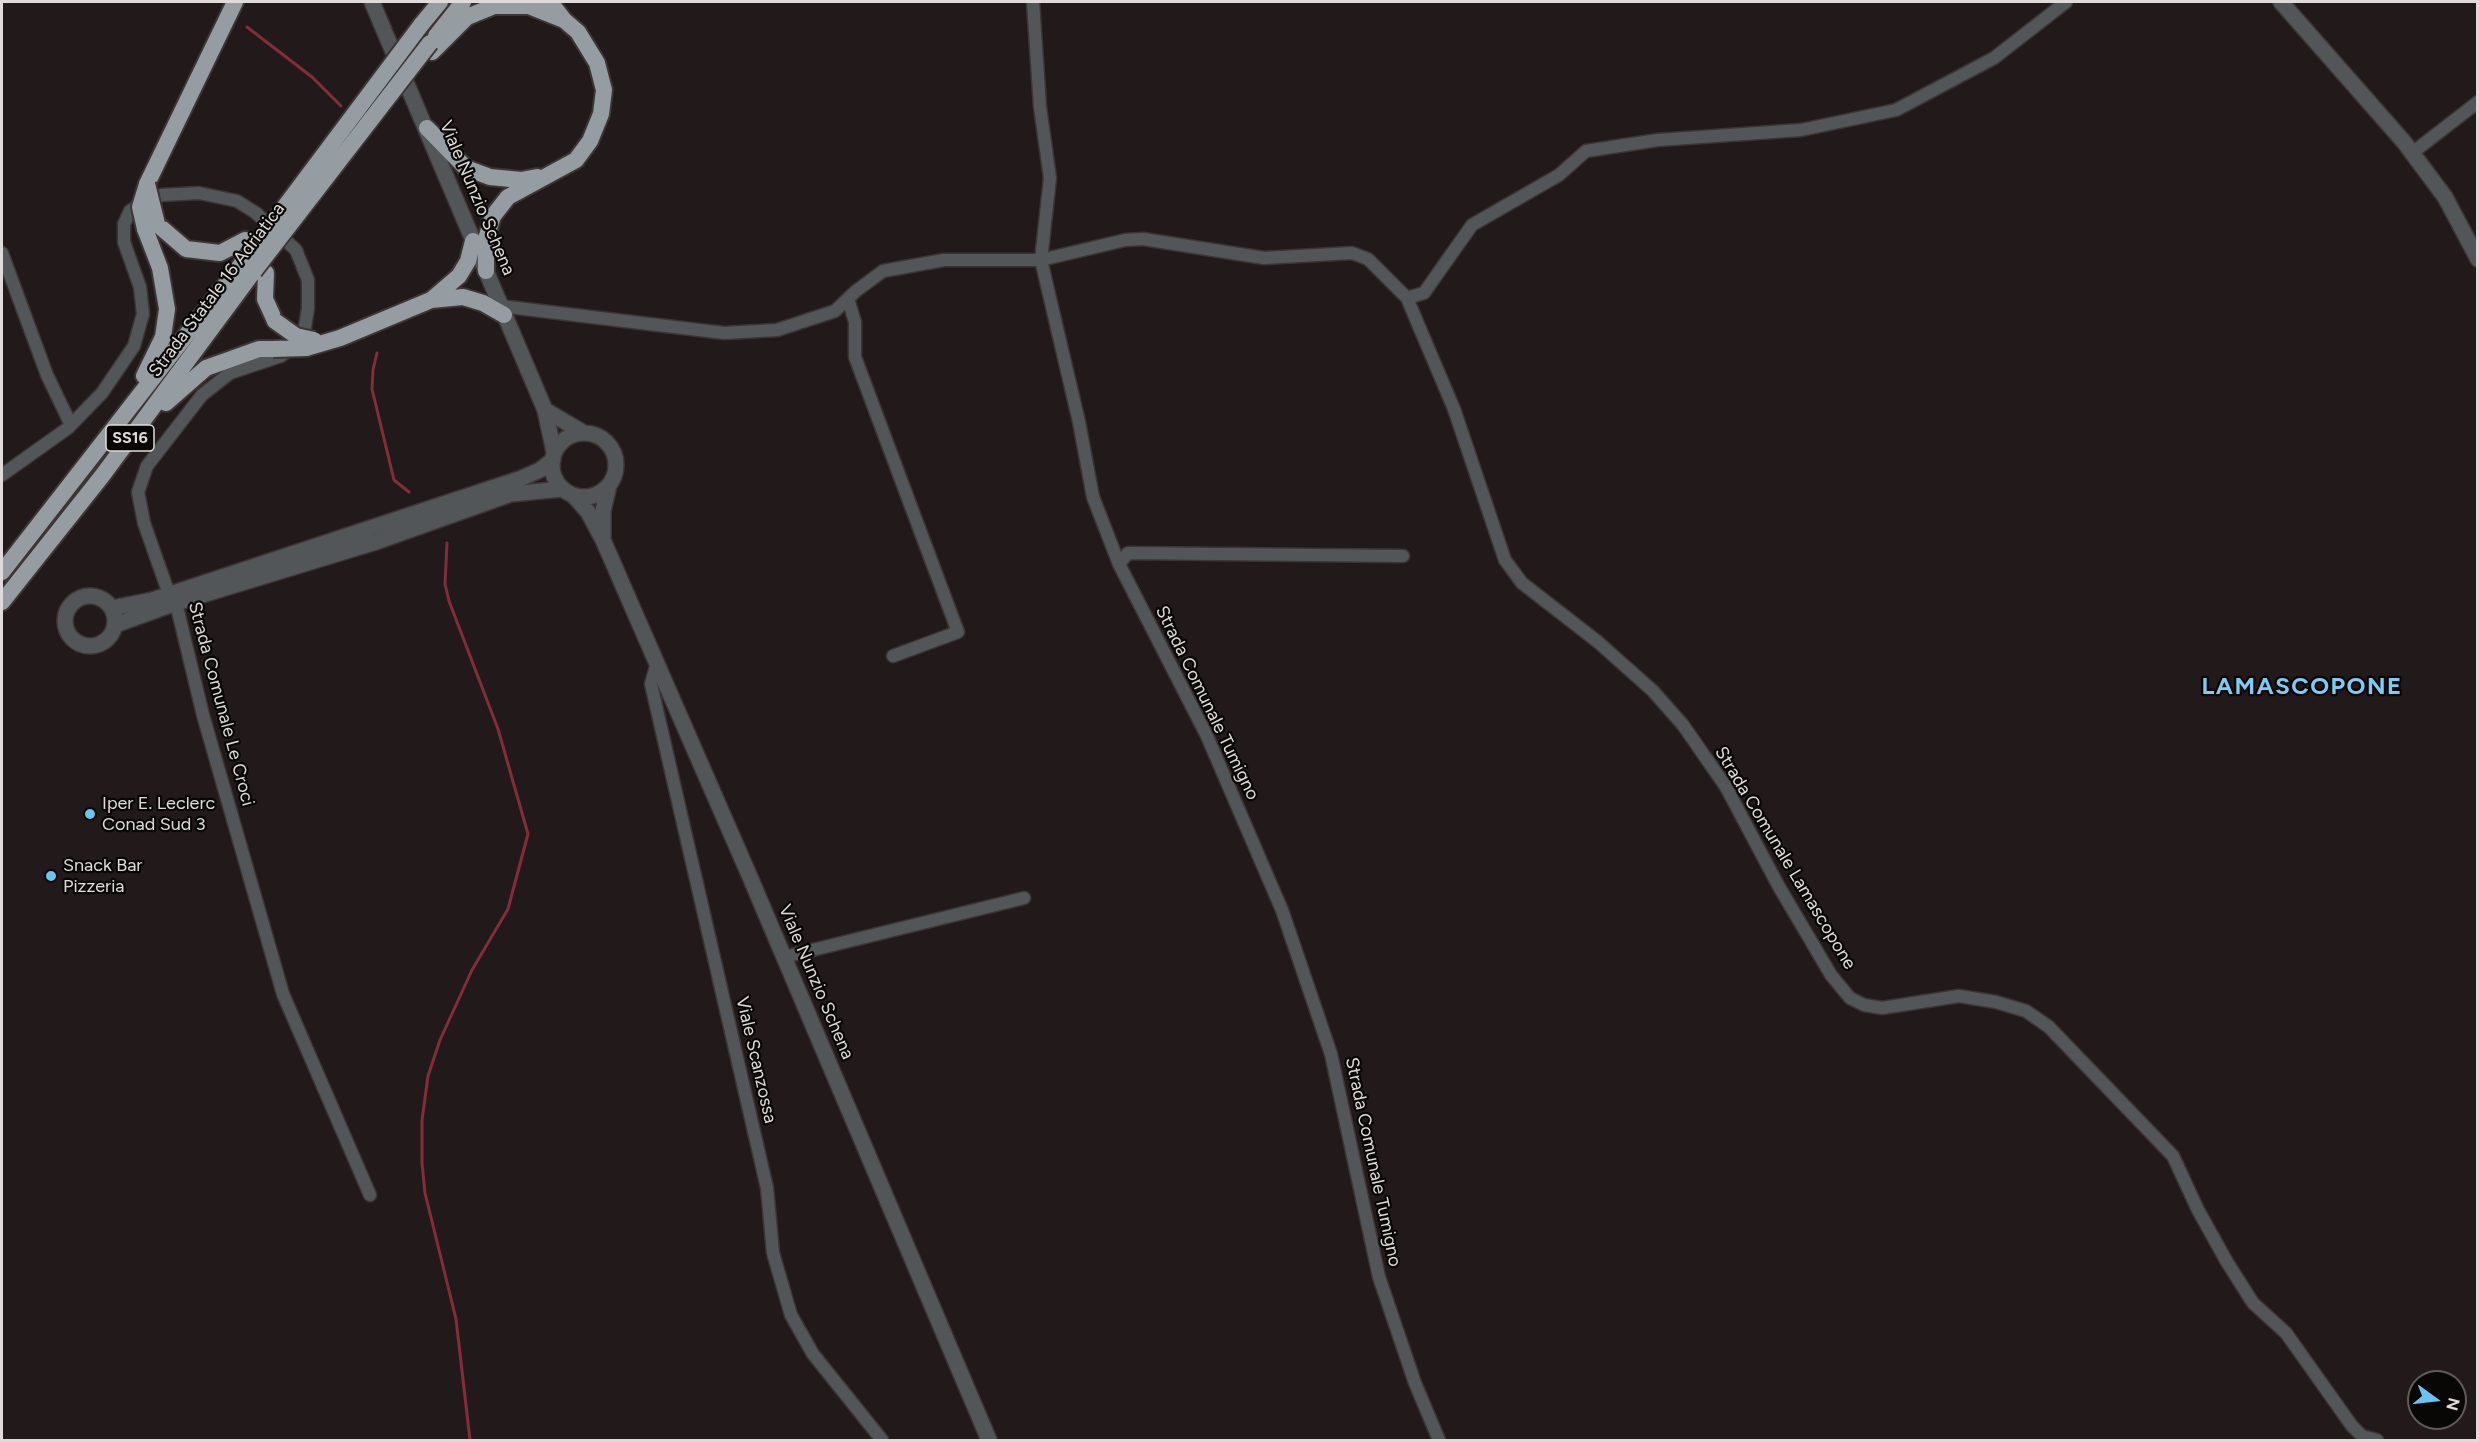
<!DOCTYPE html>
<html>
<head>
<meta charset="utf-8">
<style>
  body { margin:0 }
  #map { position:relative; width:2479px; height:1442px; overflow:hidden; background:#221a1a; font-family:Figtree,sans-serif }
  canvas { display:block }
  .frame { position:absolute; inset:0; border:3px solid #e0dada; pointer-events:none }
  .north { position:absolute; left:2407px; top:1370px; width:60px; height:60px; box-sizing:border-box; background:#090606; border:2px solid #5f5b5b; border-radius:50%; rotate:105deg; font-size:16px; font-weight:700; line-height:24px; text-align:center; color:#e0dada }
  .north::after { content:''; display:block; margin:auto; width:21px; height:27px; background:#6ac3f1; clip-path:polygon(50% 0,100% 100%,50% 72%,0 100%) }
</style>
</head>
<body>
<div id="map">
<canvas width="2479" height="1442"></canvas>
<div class="frame"></div>
<div class="north">N</div>
</div>
<script>
const g = document.querySelector('canvas').getContext('2d');
g.lineJoin = 'round';
const poly = rows => new Path2D(rows.map(r => 'M' + r).join(''));
function stroke(path, color, width, dash) { g.strokeStyle = color; g.lineWidth = width; g.lineCap = dash ? 'butt' : 'round'; g.setLineDash(dash || []); g.stroke(path); }
function write(font, color, halo, rows, align = 'center') {
  g.font = font + ' Figtree,sans-serif'; g.lineWidth = 4.5; g.setLineDash([]); g.textBaseline = 'middle'; g.strokeStyle = halo; g.fillStyle = color; for (const [text, x, y, turn = 0] of rows) {
    g.save(); g.translate(x, y); g.rotate((+turn || 0) * Math.PI / 180); g.textAlign = isNaN(turn) ? turn : align; if (halo) g.strokeText(text, 0, 0); g.fillText(text, 0, 0); g.restore();
  }
}
const stream = poly([
  [247,27,312,77,341,106],
  [377,353,373,370,372,389,394,480,409,492],
  [447,543,445,584,449,601,498,729,528,834,508,909,472,970,440,1040,428,1076,422,1120,422,1163,425,1193,456,1319,470,1440]
]);
const minor = poly([
  [1033,2,1040,107,1050,178,1041,260,1079,422,1093,497,1119,564,1207,736,1282,910,1331,1054,1379,1277,1415,1383,1439,1440],
  [2412,153,2478,102],
  [2,253,47,375,71,425],
  [1407,298,1424,293,1472,225,1559,175,1586,151,1658,140,1801,130,1896,110,1994,58,2066,2],
  [848,299,855,322,855,357,958,632,893,656],
  [500,306,724,333,777,330,835,311,856,291,883,271,944,260,1041,260,1125,240,1143,239,1264,258,1352,253,1368,259,1407,298,1454,409,1505,560,1522,583,1598,642,1653,691,1683,725,1726,787,1778,885,1831,975,1850,998,1864,1005,1882,1008,1959,996,1996,1002,2026,1011,2049,1027,2173,1156,2198,1210,2227,1262,2253,1303,2286,1333,2352,1426,2362,1436,2377,1440],
  [2,475,68,428,102,393,134,346,143,314,140,287,124,242,124,224,130,211,145,201,162,195,199,193,237,201,256,213,296,250,308,280,308,308,305,327,297,344,281,356,230,373,202,395,147,466,138,492,144,523,169,594,176,603,203,715,283,994,370,1195],
  [1119,564,1128,553,1403,556],
  [657,663,651,684,767,1188,773,1253,791,1315,813,1354,882,1440],
  [784,957,1024,898]
]);
const tertiary = poly([
  [372,2,545,410,554,452],
  [2281,2,2404,142,2445,197,2478,259],
  [545,410,584,433],
  '552 465a32 32 0 1 1 64 0a32 32 0 1 1-64 0Z',
  [574,496,588,512,603,540,750,877,989,1440],
  [603,537,603,511,609,485],
  '65 621a25 25 0 1 1 50 0a25 25 0 1 1-50 0Z',
  [112,608,152,600,522,478,540,470,553,460],
  [115,625,176,603,376,542,511,494,562,489]
]);
const trunk = poly([
  [421,25,440,2],
  [436,36,463,2],
  [432,52,467,17,494,6,529,6,564,20],
  [427,128,466,168,490,177,521,180,537,177],
  [147,184,235,2],
  [157,224,186,249,220,253,245,240],
  [486,271,486,239,493,216,508,197,576,160,590,141,601,114,604,90,597,63,578,32,564,20,550,2],
  [266,273,265,299,275,321],
  [431,300,459,276,468,261,473,241],
  [306,348,340,338,431,300,463,297,483,303,504,315],
  [144,376,163,337,167,309,160,268,145,229],
  [166,403,206,368,259,349,273,349],
  [2,572,244,261],
  [2,602,102,476,254,271]
]);
const trunkBridge = poly([
  [147,184,157,224],
  [145,229,140,207,147,184],
  [244,261,421,25],
  [254,271,430,43],
  [275,321,296,336,314,340],
  [273,349,306,348]
]);
const markers = [
  [90,814,6,"#6ac3f1"],
  [51,876,6,"#6ac3f1"]
];
const shields = [
  [130,438,48]
];
const shieldNames = [
  ["SS16",130,438]
];
const streetNames = [
  ["Viale Nunzio Schena",477,198,67],
  ["Strada Statale 16 Adriatica",217,290,-53],
  ["Strada Comunale Tumigno",1207,703,64],
  ["Strada Comunale Le Croci",221,704,75],
  ["Strada Comunale Lamascopone",1785,858,59],
  ["Viale Nunzio Schena",816,982,67],
  ["Viale Scanzossa",756,1060,77],
  ["Strada Comunale Tumigno",1373,1162,78]
];
const poiNames = [
  ["Iper E. Leclerc",102,804],
  ["Conad Sud 3",102,825],
  ["Snack Bar",63,866],
  ["Pizzeria",63,887]
];
const districtNames = [
  ["LAMASCOPONE",2302,687]
];
stroke(stream, '#822d39', 3);
stroke(minor, '#3d3535', 15);
stroke(tertiary, '#3d3535', 18);
stroke(trunk, '#3d3535', 20);
stroke(minor, '#535659', 12);
stroke(tertiary, '#535659', 15);
stroke(trunk, '#959da2', 16);
stroke(trunkBridge, '#3d3535', 20, []);
stroke(trunkBridge, '#959da2', 16);
for (const [x, y, r, color] of markers) { const dot = new Path2D(); dot.arc(x, y, r, 0, 2 * Math.PI); g.fillStyle = color; g.fill(dot); stroke(dot, '#090606', 2); }
for (const [x, y, w] of shields) { const box = new Path2D(); box.roundRect(x - w / 2, y - 13, w, 26, 4.5); g.fillStyle = '#090606'; g.fill(box); stroke(box, '#e0dada', 1.5); }
write('bold 16px', '#e0dada', null, shieldNames);
write('18px', '#e0dada', '#090606', streetNames);
write('18px', '#e0dada', '#090606', poiNames, 'left');
g.letterSpacing = '1.5px';
write('bold 24px', '#7bccf7', '#090606', districtNames);
g.letterSpacing = '0px';
</script>
</body>
</html>
